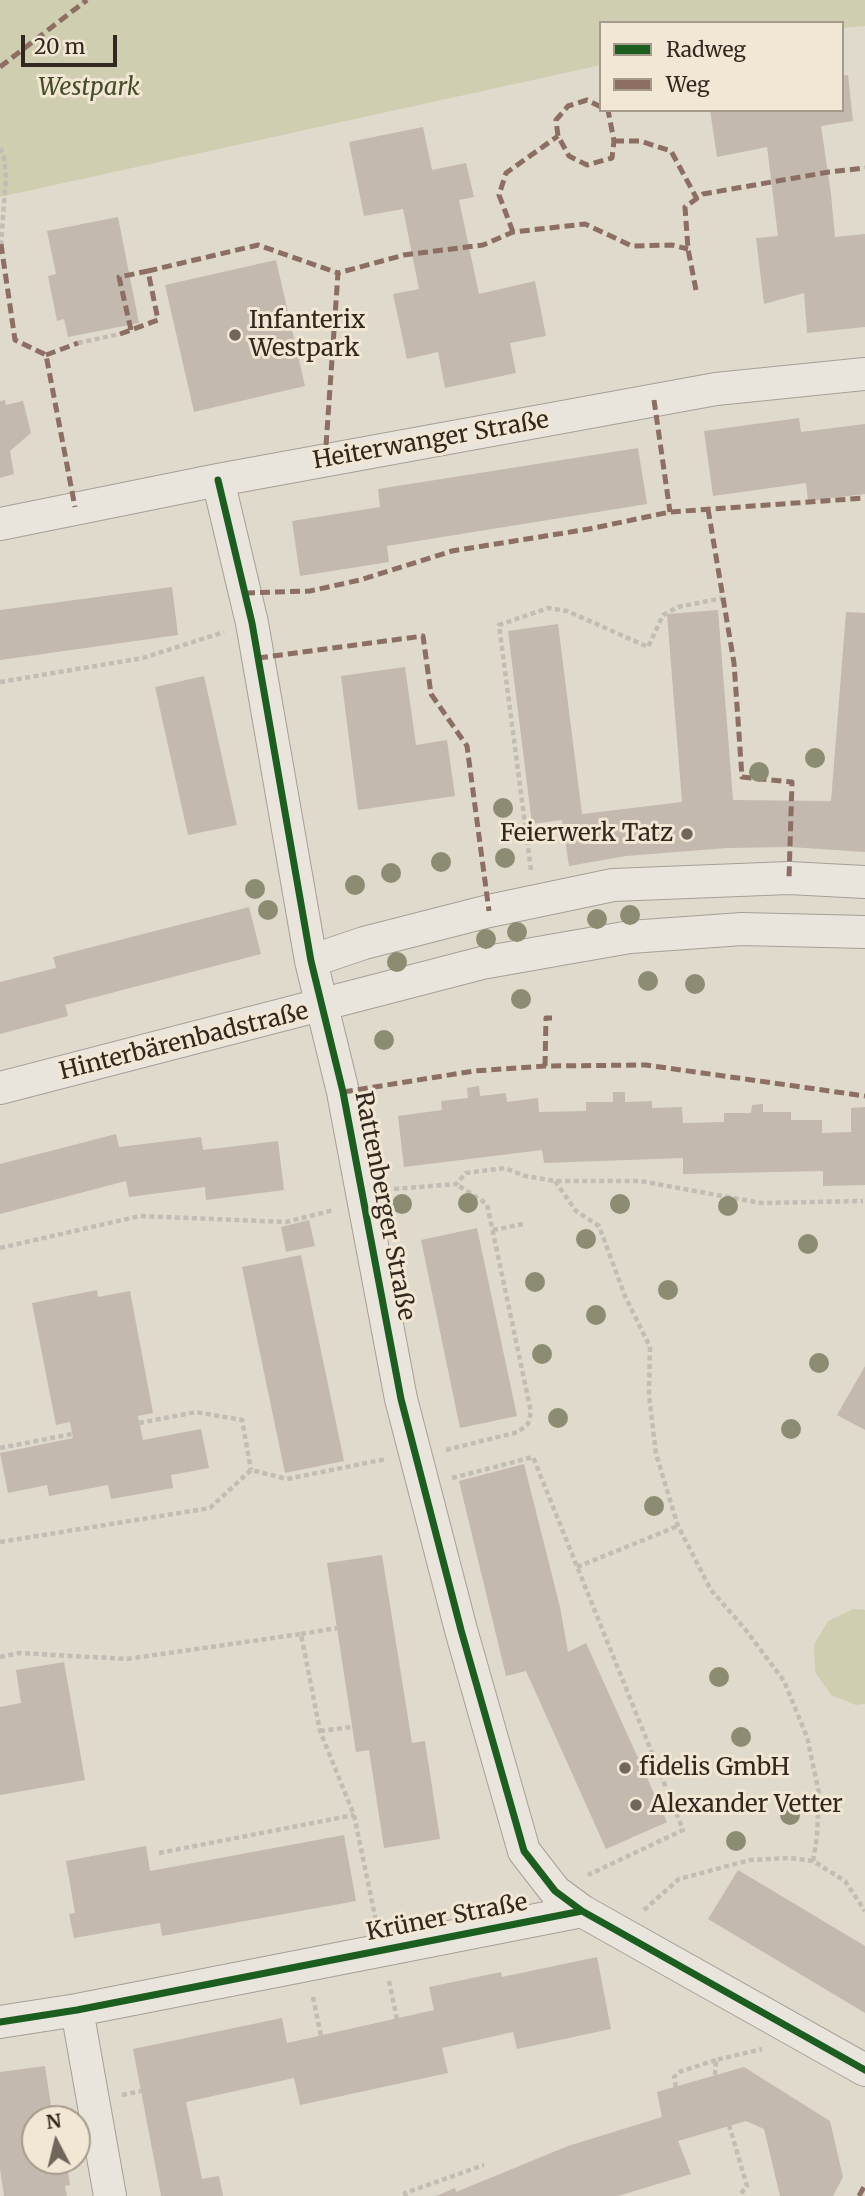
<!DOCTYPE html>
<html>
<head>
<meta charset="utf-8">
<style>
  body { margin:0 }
  #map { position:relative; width:865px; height:2196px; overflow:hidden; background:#e0dacd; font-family:Merriweather,serif }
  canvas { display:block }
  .legend { position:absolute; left:599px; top:21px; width:245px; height:91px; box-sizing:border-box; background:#f1e7d4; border:2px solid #a59b8c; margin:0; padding:9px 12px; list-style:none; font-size:21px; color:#33281f }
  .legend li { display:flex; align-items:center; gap:14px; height:35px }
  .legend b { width:35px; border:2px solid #a59b8c }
  .north { position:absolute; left:21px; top:2105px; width:70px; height:70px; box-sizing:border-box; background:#f1e7d4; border:2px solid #a59b8c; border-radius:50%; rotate:353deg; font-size:19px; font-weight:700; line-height:28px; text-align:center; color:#33281f }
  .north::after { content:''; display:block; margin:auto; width:24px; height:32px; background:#70665c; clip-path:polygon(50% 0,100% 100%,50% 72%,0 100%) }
  .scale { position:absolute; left:21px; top:35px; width:96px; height:32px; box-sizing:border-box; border:4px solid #33281f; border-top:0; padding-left:9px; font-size:21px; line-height:24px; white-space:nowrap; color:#33281f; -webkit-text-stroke:5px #f1e7d4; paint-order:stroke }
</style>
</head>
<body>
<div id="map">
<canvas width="865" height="2196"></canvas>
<ul class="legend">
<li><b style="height:9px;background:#1b5e20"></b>Radweg</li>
<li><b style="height:9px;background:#8d6e63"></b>Weg</li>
</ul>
<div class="north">N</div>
<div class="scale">20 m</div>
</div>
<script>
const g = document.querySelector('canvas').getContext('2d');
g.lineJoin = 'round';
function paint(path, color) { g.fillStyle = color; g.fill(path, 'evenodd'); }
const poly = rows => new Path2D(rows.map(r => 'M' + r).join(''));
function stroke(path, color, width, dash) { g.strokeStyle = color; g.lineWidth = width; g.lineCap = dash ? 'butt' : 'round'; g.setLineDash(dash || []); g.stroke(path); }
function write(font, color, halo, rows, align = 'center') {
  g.font = font + ' Merriweather,serif'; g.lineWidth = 6; g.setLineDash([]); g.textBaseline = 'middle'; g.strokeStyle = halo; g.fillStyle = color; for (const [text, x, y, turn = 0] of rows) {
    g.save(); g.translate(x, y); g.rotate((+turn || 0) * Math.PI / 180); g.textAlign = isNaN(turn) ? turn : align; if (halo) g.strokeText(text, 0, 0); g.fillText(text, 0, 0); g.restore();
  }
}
const green = poly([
  [0,0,865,0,865,26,842,28,842,23,601,23,601,65,0,197],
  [853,1609,865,1610,865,1704,856,1705,831,1695,815,1672,814,1645,828,1621]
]);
const building = poly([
  [848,75,853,121,821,126,831,194,835,237,865,234,865,327,807,333,804,293,764,304,756,238,778,236,767,147,717,157,710,110,842,110,842,76],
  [423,127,432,170,466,163,474,197,459,200,479,294,535,281,546,336,510,343,516,373,445,388,438,352,407,359,393,294,419,289,403,209,364,216,349,142],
  [118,217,139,323,68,337,64,319,57,321,48,276,56,274,47,231],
  [276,260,305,386,194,412,165,285],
  [5,400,6,405,23,401,31,433,10,451,14,474,0,478,0,401],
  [799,418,801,432,865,424,865,494,808,501,806,483,713,496,704,431],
  [638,448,647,504,387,546,389,562,300,576,292,521,380,507,378,489],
  [172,587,178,635,0,660,0,610],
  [718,610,733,800,831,801,846,612,865,613,865,852,790,847,727,848,626,856,569,866,562,820,532,824,508,631,558,624,582,814,682,802,667,614],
  [405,667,416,745,447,740,455,796,358,810,341,676],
  [204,676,237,825,188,835,155,687],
  [249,907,261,954,65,1005,68,1016,0,1034,0,982,56,968,53,957],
  [479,1086,480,1096,506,1093,507,1102,538,1098,539,1112,586,1111,586,1102,613,1102,613,1092,625,1092,625,1102,652,1101,652,1108,682,1107,683,1123,724,1122,724,1113,751,1113,752,1105,763,1104,763,1112,791,1112,791,1120,822,1120,822,1133,851,1132,851,1108,865,1107,865,1185,823,1186,823,1171,683,1174,683,1158,544,1163,542,1150,404,1167,398,1116,442,1110,441,1101,468,1098,467,1088],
  [116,1134,119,1147,201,1137,203,1150,278,1141,284,1190,206,1200,205,1187,129,1197,126,1181,0,1214,0,1164],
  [309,1220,315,1246,286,1252,281,1227],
  [477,1228,517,1416,460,1428,421,1240],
  [301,1255,344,1461,285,1473,242,1267],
  [97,1290,98,1297,130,1291,153,1413,138,1416,143,1440,201,1429,209,1468,171,1475,173,1488,111,1499,108,1485,49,1496,47,1485,8,1493,0,1453,73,1438,70,1422,56,1425,32,1303],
  [865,1366,865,1430,837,1415],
  [524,1464,560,1607,568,1652,586,1643,667,1822,606,1849,526,1671,506,1676,459,1481],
  [382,1555,412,1743,425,1741,440,1839,384,1848,369,1750,356,1752,327,1563],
  [64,1662,85,1780,0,1795,0,1707,21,1703,16,1670],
  [344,1835,356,1901,162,1936,160,1923,74,1938,69,1914,75,1913,66,1861,146,1846,150,1871],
  [738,1870,865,1946,865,2013,708,1919],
  [597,1957,611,2029,517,2049,513,2032,442,2048,448,2073,300,2105,294,2078,186,2102,202,2179,219,2176,223,2196,161,2196,133,2049,282,2018,287,2043,434,2010,429,1987,501,1972,502,1977],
  [45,2066,53,2119,35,2119,35,2161,60,2161,61,2167,67,2166,70,2185,65,2186,67,2196,4,2196,0,2169,0,2072],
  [744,2067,830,2121,843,2177,833,2196,780,2196,764,2129,746,2121,678,2141,691,2174,618,2196,436,2196,455,2188,456,2192,568,2146,662,2117,657,2092]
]);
const path = poly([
  [83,4,84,0],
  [0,148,4,158,6,177,1,244],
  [78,343,120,334],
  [0,682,143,658,224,632],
  [531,870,499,625,548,608,567,611,648,647,663,615,678,607,723,598],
  [555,1181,576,1211,599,1226,625,1296,650,1347,649,1395,656,1454,678,1526,711,1590,745,1629,784,1681,807,1737,819,1793,817,1837,813,1861],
  [394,1189,456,1184,466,1173,505,1168,525,1176,555,1181,640,1181,761,1203,863,1201],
  [493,1230,523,1224],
  [0,1248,140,1216,286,1222,334,1210],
  [139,1423,196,1412,242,1420,251,1470],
  [0,1448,72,1434],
  [446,1450,518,1432,528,1424,531,1412,487,1204,456,1184],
  [452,1478,533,1457,683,1830,588,1875],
  [0,1542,210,1508,251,1470,287,1479,386,1459],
  [577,1567,678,1526],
  [301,1634,337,1628],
  [0,1657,19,1653,127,1659,301,1634,320,1731,354,1815,376,1921],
  [320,1731,352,1727],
  [159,1853,354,1815],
  [644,1910,679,1879,750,1860,790,1858,813,1861,845,1881,865,1911],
  [389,1981,397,2019],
  [313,1997,321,2036],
  [715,2075,716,2060,762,2049],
  [676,2087,674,2077,679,2072,716,2060],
  [122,2095,141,2091],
  [729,2125,747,2186,739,2196],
  [406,2196,405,2193,484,2165]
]);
const street = poly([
  [218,480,252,623,311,961,343,1092,401,1399,461,1630,524,1851,555,1891,582,1911],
  [0,524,218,480,716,389,865,374],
  [311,961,364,943,489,911,613,885,789,878,865,882],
  [0,1088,482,963,561,949,630,937,742,929,865,932],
  [77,2010,110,2196],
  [0,2022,77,2010,582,1911,865,2070]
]);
const quiet = poly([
  [0,67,87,0],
  [601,107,587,100,568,106,556,120,558,136,569,156,587,165,612,158,614,141,608,110],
  [614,141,640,141,671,151,697,199],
  [513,232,499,195,506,173,558,136],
  [1,244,15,340,46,355,75,507],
  [696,290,688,249,685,207,703,194,829,172,865,168],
  [131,330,119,277,148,271],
  [120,334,158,320,148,271,258,245,338,273],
  [46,355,78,343],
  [654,400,670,512],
  [325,460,338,273,404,255,483,245,513,232,585,224,632,246,672,245,688,249],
  [708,509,734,663,742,777,792,782,789,878],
  [245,593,310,591,360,580,452,551,589,529,670,512,865,498],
  [258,658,423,636,431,694,467,746,489,911],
  [545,1066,546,1018,552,1018],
  [343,1092,474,1071,545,1066,646,1065,865,1096],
  [859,2196,865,2185]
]);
const cycleway = poly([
  [218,480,252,623,311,961,343,1092,401,1399,461,1630,524,1851,555,1891,582,1911],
  [0,2022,77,2010,582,1911,865,2070]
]);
const trees = [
  [815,758],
  [759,772],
  [503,808],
  [505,858],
  [441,862],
  [391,873],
  [355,885],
  [255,889],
  [268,910],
  [630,915],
  [597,919],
  [517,932],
  [486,939],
  [397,962],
  [648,981],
  [695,984],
  [521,999],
  [384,1040],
  [468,1203],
  [402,1204],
  [620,1204],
  [728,1206],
  [586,1239],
  [808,1244],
  [535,1282],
  [668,1290],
  [596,1315],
  [542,1354],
  [819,1363],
  [558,1418],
  [791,1429],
  [654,1506],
  [719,1677],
  [741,1737],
  [790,1815],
  [736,1841]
];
const markers = [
  [235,335,7,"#70665c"],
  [687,834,7,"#70665c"],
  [625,1768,7,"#70665c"],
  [636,1805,7,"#70665c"]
];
const parkNames = [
  ["Westpark",89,88]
];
const poiNames = [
  ["Infanterix",249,321],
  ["Westpark",249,349],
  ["Feierwerk Tatz",673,834,"right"],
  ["fidelis GmbH",639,1768],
  ["Alexander Vetter",650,1805]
];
const streetNames = [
  ["Heiterwanger Straße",431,441,-10],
  ["Hinterbärenbadstraße",184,1042,-14],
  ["Rattenberger Straße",384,1206,79],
  ["Krüner Straße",447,1918,-11]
];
paint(green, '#cfceb1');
paint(building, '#c3b9ae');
stroke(street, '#a59f96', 34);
stroke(path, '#c1bcb4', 4.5, [5, 3.5]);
stroke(street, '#e9e5dd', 32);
stroke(quiet, '#8d6e63', 5, [10, 5]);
stroke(cycleway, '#1b5e20', 7);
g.fillStyle = '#8b8c72';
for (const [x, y] of trees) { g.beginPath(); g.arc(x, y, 10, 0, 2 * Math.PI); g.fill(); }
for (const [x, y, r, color] of markers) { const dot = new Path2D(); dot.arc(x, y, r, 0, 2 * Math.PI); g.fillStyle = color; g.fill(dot); stroke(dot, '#f1e7d4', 2.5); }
write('italic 24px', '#454d28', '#f1e7d4', parkNames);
write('24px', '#33281f', '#f1e7d4', poiNames, 'left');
write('24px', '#33281f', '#f1e7d4', streetNames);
</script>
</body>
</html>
